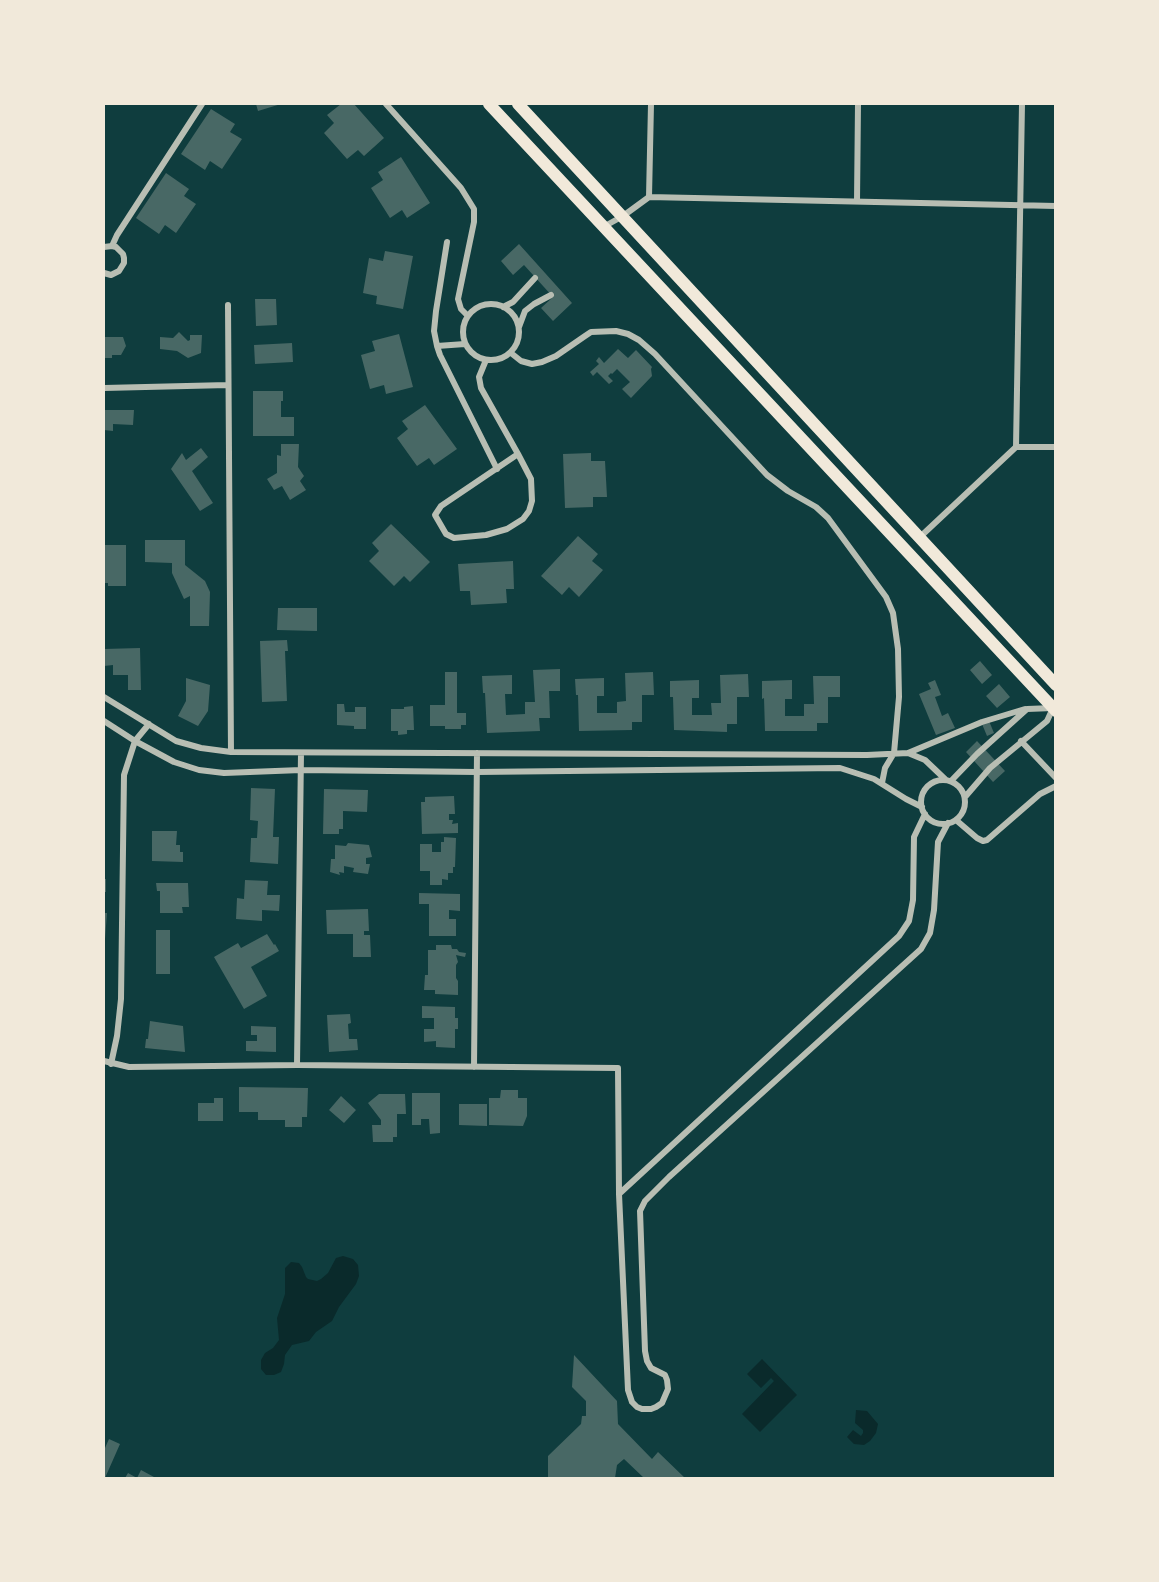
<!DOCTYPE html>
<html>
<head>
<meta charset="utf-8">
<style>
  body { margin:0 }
  #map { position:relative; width:1159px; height:1582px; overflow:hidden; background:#0f3d3e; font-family:Manrope,sans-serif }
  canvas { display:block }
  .frame { position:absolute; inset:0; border:105px solid #f1e9da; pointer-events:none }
</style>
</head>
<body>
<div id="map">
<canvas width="1159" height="1582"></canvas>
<div class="frame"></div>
</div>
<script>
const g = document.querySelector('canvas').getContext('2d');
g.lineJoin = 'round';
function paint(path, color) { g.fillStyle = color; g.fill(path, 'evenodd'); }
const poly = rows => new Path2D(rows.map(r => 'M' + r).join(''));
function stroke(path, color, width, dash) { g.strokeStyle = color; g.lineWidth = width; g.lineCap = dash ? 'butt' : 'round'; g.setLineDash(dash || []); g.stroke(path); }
const water = poly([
  [343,1256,353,1259,358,1265,359,1276,356,1284,339,1307,332,1321,316,1332,309,1341,292,1345,285,1355,284,1364,281,1372,274,1375,266,1375,261,1369,261,1360,265,1353,273,1348,279,1340,277,1318,285,1294,285,1268,291,1262,299,1263,302,1267,306,1277,308,1279,317,1281,321,1279,328,1273,336,1258],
  [762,1359,797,1395,760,1432,742,1414,774,1381,771,1378,761,1388,747,1374],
  [856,1410,867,1411,878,1424,876,1433,870,1441,864,1445,854,1444,847,1437,853,1430,861,1436,863,1433,863,1430,855,1423]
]);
const building = poly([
  [256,104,281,104,258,111],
  [341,104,354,104,384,138,364,156,358,150,347,159,324,133,334,123,327,115],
  [211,109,235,124,230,132,242,139,222,169,210,161,205,170,181,154],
  [401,157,430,203,407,218,402,210,390,218,371,188,383,180,378,172],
  [166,173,189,189,184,196,196,204,176,233,165,225,159,234,136,218],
  [519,244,572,303,553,321,541,308,553,297,524,265,513,275,501,261],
  [385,251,413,256,403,309,376,304,377,296,363,293,369,258,383,261],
  [255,299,276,299,277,325,256,326],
  [179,332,188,341,190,340,190,335,202,335,201,353,188,358,177,351,160,349,160,337,173,338],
  [399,334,413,387,386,394,384,385,370,389,361,355,375,351,372,341],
  [104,337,123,337,126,346,121,355,112,355,112,358,104,358],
  [292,343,293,362,255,364,254,345],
  [618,349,628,358,636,350,652,367,651,369,652,376,631,398,622,389,630,382,617,369,612,374,611,373,608,376,613,381,609,384,597,372,593,376,590,372,599,364,596,361,599,357,604,363],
  [253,391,283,391,283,401,281,401,281,417,294,417,294,436,253,436],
  [425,405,457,449,434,465,429,458,417,466,397,438,408,429,402,421],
  [104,410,134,410,133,425,113,424,113,431,104,430],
  [281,444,299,444,298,467,304,476,300,481,306,490,290,500,282,486,274,490,267,479,277,473,277,455,281,456],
  [201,448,208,457,192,471,213,503,200,511,171,469,182,453,186,460],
  [591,453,591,461,605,461,607,497,593,497,593,507,565,508,563,454],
  [391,524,430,562,410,582,404,576,394,586,369,561,379,551,372,543],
  [578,536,598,554,592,561,603,570,579,597,569,587,562,595,541,576],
  [145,540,185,540,185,565,205,581,210,592,209,626,190,626,190,596,184,599,172,573,172,563,145,562],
  [104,545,126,545,126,586,108,586,108,583,104,583],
  [513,561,514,589,506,589,507,603,471,605,470,591,460,591,458,564],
  [278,608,317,608,317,631,277,630],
  [287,640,288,651,285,651,287,701,262,702,260,641],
  [140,648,141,690,128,690,128,675,113,675,113,665,104,666,104,649],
  [980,661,992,675,982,684,970,670],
  [560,669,560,691,549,691,550,718,539,718,540,731,487,733,485,693,483,693,482,676,512,675,512,694,505,694,506,715,525,714,525,702,535,702,533,670],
  [445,672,457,672,457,713,466,713,466,725,461,725,461,729,445,729,445,726,430,726,430,705,445,705],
  [653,672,654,695,642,695,642,722,632,722,632,730,579,731,578,695,576,695,575,679,604,678,604,696,597,696,597,713,617,713,617,702,626,701,625,673],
  [748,674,749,697,737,697,737,724,727,724,727,732,674,730,673,697,670,697,670,681,699,680,699,698,692,698,692,715,712,715,711,703,721,703,720,675],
  [813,676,840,676,840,697,828,697,828,723,817,723,817,731,765,731,764,698,762,699,762,681,792,680,792,699,785,699,785,716,804,716,804,704,814,704],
  [186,678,210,685,208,711,198,726,178,716,186,701],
  [935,680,941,695,935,697,942,716,948,713,955,728,936,735,919,694,931,689,928,683],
  [999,684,1010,697,997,708,986,696],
  [337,704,344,704,345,712,355,712,355,707,366,707,366,729,354,729,354,726,337,725],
  [413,706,414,730,407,730,407,734,398,735,398,731,391,731,391,709,404,709,404,707],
  [989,721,994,733,987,736,982,724],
  [977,741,1005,771,993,782,966,752],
  [251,788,275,789,273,837,279,837,278,864,250,862,251,838,257,838,258,821,250,820],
  [324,789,368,790,367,812,343,811,343,829,339,829,339,834,323,834],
  [454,796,455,814,449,814,449,820,453,820,452,824,458,823,458,833,422,834,421,802,425,802,425,797],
  [152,831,177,831,176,845,180,845,180,852,183,852,183,862,152,861],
  [444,837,456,838,455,867,453,867,453,873,448,873,448,880,442,879,442,885,430,885,430,871,420,871,420,844,432,844,432,852,441,852,441,842,444,842],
  [348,843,369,845,372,857,366,858,366,864,370,864,368,874,353,872,354,868,344,866,344,873,339,872,340,875,330,872,331,859,335,859,335,845,346,846],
  [104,879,106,879,106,892,104,892],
  [245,880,268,881,267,895,280,895,279,911,262,910,262,921,236,919,237,898,244,899],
  [156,883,188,883,189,907,182,907,183,913,160,913,160,891,157,891],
  [419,893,460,894,460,911,449,910,449,919,456,919,456,936,429,936,429,904,419,904],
  [368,909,369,931,364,931,364,935,370,935,371,957,353,957,353,934,327,934,326,910],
  [104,913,107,913,105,939,104,939],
  [156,930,170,930,170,974,156,974],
  [267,934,274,945,275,944,279,951,251,967,267,996,244,1009,214,957,238,943,241,948],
  [436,945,451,945,452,949,457,949,459,952,466,953,465,957,456,955,458,962,456,965,456,978,458,981,458,995,435,994,435,990,424,990,425,975,428,975,428,950,436,950],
  [422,1006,455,1007,455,1018,458,1018,458,1029,455,1029,455,1048,436,1047,436,1041,424,1042,424,1029,434,1029,434,1018,422,1018],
  [350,1014,351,1023,348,1024,349,1039,357,1039,358,1050,329,1052,327,1015],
  [150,1021,183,1026,185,1052,145,1048,146,1039,148,1039],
  [251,1026,276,1027,276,1052,246,1051,246,1041,257,1041,257,1035,251,1035],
  [239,1087,308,1088,307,1117,302,1117,302,1127,285,1127,285,1120,258,1120,258,1112,239,1112],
  [501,1090,518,1090,518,1098,527,1098,527,1116,523,1126,489,1125,489,1098,500,1098],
  [412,1093,440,1093,440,1133,430,1134,429,1119,421,1119,421,1125,412,1125],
  [379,1094,405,1094,406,1114,397,1114,397,1137,393,1137,393,1142,373,1142,372,1125,381,1125,381,1120,368,1103],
  [341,1096,356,1110,344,1123,329,1110],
  [214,1098,223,1098,223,1121,198,1121,198,1103,214,1103],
  [459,1104,487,1104,487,1126,459,1125],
  [574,1355,617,1401,618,1424,652,1459,658,1452,685,1478,644,1478,624,1459,617,1465,615,1478,548,1478,548,1456,581,1424,582,1416,586,1416,586,1401,572,1387],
  [109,1439,120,1444,105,1478,104,1478,104,1447,105,1448],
  [141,1470,154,1477,153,1478,125,1478,128,1473,137,1478]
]);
const minor = poly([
  [386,104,461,188,474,209,474,222,458,299,461,309,468,316],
  [649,197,651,104],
  [857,201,858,104],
  [605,226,623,216,649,197,1056,206],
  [447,242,436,311,434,331,437,346,440,355,497,469],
  [112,246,117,235,202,104],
  [104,247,112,246,116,247,123,254,124,258,124,263,119,271,111,275,104,273],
  '463 332a28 28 0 1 1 56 0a28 28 0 1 1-56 0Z',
  [228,305,231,752],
  [503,307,513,302,535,278],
  [519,327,525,311,534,304,551,295],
  [437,346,465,344],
  [511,353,521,361,532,364,542,362,556,356,585,336,591,332,616,331,628,334,639,340,655,354,767,475,788,491,816,507,828,518,886,597,893,613,898,649,899,697,894,753,885,768,882,783],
  [486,360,479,377,481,388,518,454,531,479,532,501,529,511,523,519,507,529,486,535,454,538,446,534,435,515,441,506,518,454],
  [104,388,228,385],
  [1016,447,1022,104],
  [920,537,1016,447,1056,447],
  [104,697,176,741,201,748,231,752,867,755,908,753,925,760,946,780],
  [104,721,135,741,174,762,199,770,224,773,301,770,477,772,840,768,874,779,906,799,922,807],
  [1021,741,1056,778],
  [908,753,982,722,1025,709],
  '921 802a22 22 0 1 1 44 0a22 22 0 1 1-44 0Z',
  [951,781,977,754,1027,709,1053,708,1047,721,990,768,965,797],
  [925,814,914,837,913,900,909,921,899,936,619,1194,628,1390,632,1402,637,1407,642,1409,651,1409,656,1407,662,1403,668,1389,667,1380,665,1375,651,1368,647,1361,645,1351,640,1211,645,1201,669,1177,921,949,930,933,934,910,938,842,948,823],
  [956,820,977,838,983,841,987,840,1040,794,1056,786],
  [104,1061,129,1067,297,1065,618,1068,619,1194],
  [111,1064,117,1036,121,999,124,775,135,741,149,724],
  [297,1065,301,753],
  [474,1067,477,753]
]);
const secondary = poly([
  [489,104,1056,711],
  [518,104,1056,685]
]);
paint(water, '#0a2a2b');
paint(building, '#486865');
stroke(minor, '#b8beb3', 6);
stroke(secondary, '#f1e9da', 12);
</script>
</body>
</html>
